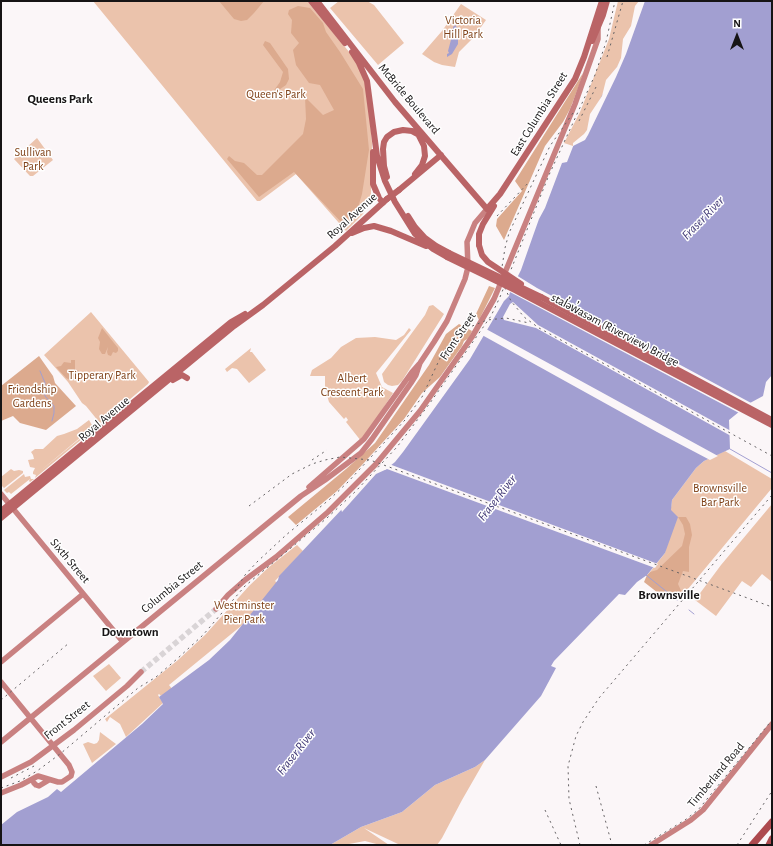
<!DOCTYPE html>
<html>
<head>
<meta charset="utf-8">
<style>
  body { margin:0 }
  #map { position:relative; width:773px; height:846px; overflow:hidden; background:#fbf6f8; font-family:"Alegreya Sans",sans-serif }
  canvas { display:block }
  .frame { position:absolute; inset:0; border:2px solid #161415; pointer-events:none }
  .north { position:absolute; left:717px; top:16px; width:40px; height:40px; -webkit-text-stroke:3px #fff; paint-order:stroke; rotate:0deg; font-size:11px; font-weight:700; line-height:16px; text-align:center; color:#161415 }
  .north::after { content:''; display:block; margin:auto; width:14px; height:18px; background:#161415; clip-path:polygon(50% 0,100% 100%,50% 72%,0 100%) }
</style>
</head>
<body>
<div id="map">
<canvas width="773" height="846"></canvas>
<div class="frame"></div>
<div class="north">N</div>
</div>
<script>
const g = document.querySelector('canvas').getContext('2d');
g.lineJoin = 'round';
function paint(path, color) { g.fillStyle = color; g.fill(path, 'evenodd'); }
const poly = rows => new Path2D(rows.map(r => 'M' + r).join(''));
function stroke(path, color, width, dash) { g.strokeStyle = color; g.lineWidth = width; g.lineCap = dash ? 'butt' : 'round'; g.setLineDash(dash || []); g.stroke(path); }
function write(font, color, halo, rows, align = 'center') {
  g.font = font + ' "Alegreya Sans",sans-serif'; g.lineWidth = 3; g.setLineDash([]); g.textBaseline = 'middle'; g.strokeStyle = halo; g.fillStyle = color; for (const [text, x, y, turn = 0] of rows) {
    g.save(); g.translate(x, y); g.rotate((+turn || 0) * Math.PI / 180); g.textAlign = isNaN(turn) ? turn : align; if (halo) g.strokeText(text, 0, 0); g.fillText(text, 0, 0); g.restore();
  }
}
const green = poly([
  [93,1,307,1,350,53,359,67,365,81,368,93,372,143,371,194,369,203,363,214,346,231,296,174,260,201,257,201],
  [339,1,367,1,374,5,404,43,378,65,330,8],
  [618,1,639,1,622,58,587,133,573,146,564,143,580,112,609,39],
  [461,4,486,20,474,37,459,52,455,67,442,65,434,62,422,54,442,31],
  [37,138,53,160,33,176,30,176,14,159],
  [433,305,444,314,402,381,398,385,392,386,388,385,384,382,382,374,425,315,429,306],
  [91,312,149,382,148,384,104,421,103,423,99,422,86,406,82,403,68,382,44,355],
  [409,328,411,330,376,373,382,387,393,393,375,421,361,441,346,422,348,420,346,417,344,419,329,402,325,389,325,376,310,376,312,370,331,358,341,347,356,338,375,337,396,340,404,335],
  [251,348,250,352,252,352,266,370,249,383,237,369,232,368,227,372,225,369],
  [89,420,93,427,39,472,93,428,94,429,35,478,36,475,33,474,33,472,35,468,30,467,28,460,34,459,33,455,31,452,35,449,43,449,57,436,64,434,77,429],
  [725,451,772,479,772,488,683,595,650,572,665,553,672,500,696,468,704,461],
  [11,469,14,471,19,470,23,471,23,473,4,488,1,485,1,477],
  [24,474,25,477,30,476,31,479,34,479,30,482,29,481,30,479,11,494,9,492,7,493,4,490],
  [772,504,772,582,762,574,751,587,742,581,716,616,695,600,721,565],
  [297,545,303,551,275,581,285,590,169,685,177,695,162,695,161,696,159,694,158,695,163,703,126,737,120,724,110,717,107,722,105,719,178,660,205,635,249,586,269,567],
  [109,664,121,678,106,691,93,676],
  [100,732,116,744,92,763,83,744,88,742,94,744,97,743,99,740],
  [485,760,462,800,442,838,437,845,398,844,364,828,389,845,380,845,365,841,349,844,348,845,330,845,361,827,402,812,435,785,475,767]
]);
const forest = poly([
  [219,1,264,1,254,13,247,20,241,21,234,19],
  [298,6,310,8,323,23,326,32,340,52,363,89,369,150,362,194,357,211,342,223,294,172,259,197,227,159,229,156,235,161,244,163,257,175,262,175,303,134,306,119,305,97,323,115,334,110,320,85,309,83,296,65,293,50,299,43,291,33,292,20,288,14,289,10],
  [265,41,270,43,288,69,289,79,286,85,270,96,280,82,283,72,263,45],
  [583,73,580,83,570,109,563,122,545,146,504,240,496,226,497,219,522,191,515,181],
  [489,286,495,288,479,320,476,314],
  [459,324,472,331,469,338,464,341,462,346,440,377,422,393,404,419,362,465,337,491,296,525,288,517,346,469,375,443,429,365,446,334],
  [102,328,118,348,118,351,116,353,113,352,111,356,108,355,107,352,108,347,105,354,102,354,99,349,100,342,98,338],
  [39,356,53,376,55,383,76,406,46,430,20,423,13,416,1,421,1,386],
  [71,360,75,360,75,369,79,371,80,374,70,380,66,378,56,367,61,366,64,362,71,363],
  [678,517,686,517,690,524,692,535,689,547,689,572,683,571,678,584,683,595,667,600,644,582,647,575,650,572,657,570,682,546,685,534,683,525]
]);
const water = poly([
  [639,1,772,1,772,375,766,382,763,396,750,403,729,420,730,449,704,461,696,468,672,500,671,510,678,517,665,553,647,575,637,582,625,595,619,594,554,661,551,666,556,668,541,696,485,760,475,767,435,785,402,812,361,827,330,845,1,845,1,825,17,812,48,797,57,789,61,792,142,724,163,704,159,697,209,660,230,640,278,580,279,576,375,474,380,470,385,470,395,462,403,452,470,359,504,301,509,296,510,292,521,270,534,233,539,219,545,208,562,163,567,162,574,144,585,136,598,103,622,58],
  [455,25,458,29,458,44,452,54,447,57,447,54,449,53,448,51,452,36,453,27]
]);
const pier = poly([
  [639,1,645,1,626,54,616,77,588,135,585,140,573,146,573,143,584,134,587,130,590,114,602,96,606,80,617,67,621,58,623,39,631,26,635,6],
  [516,275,537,288,753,404,741,414,508,291],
  [513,302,538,325,731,431,731,436,536,328,504,320,503,317,510,304],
  [486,329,718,456,710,460,657,432,482,335],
  [389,464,464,492,658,564,655,568,387,469,376,474,342,512,341,509,378,469,384,468]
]);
const stream = poly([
  [40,371,45,383,44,388,45,396,54,406,54,413,52,421],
  [730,449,772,473],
  [646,575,677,600],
  [689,610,694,614]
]);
const secondaryTunnel = poly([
  [141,672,216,609]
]);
const secondary = poly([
  [309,487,364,439,412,372,420,363,434,342,447,321,465,279,468,267,467,242,470,235,475,223,487,209],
  [1,494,123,642],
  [216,609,228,595,245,580,276,557,328,512,376,464,420,411,472,337,494,299,575,104,598,39,598,28],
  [1,662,83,594],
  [1,682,69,765,72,772,71,776,62,782,58,782,38,776,21,785,1,793],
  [1,742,301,496,325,480,361,453,372,439,411,383,416,375,420,363],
  [1,777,31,762,74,730,127,686,141,672],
  [34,783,36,785,39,786,49,780],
  [651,845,691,820,703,810,772,724]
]);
const primary = poly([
  [311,1,345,43],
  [317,1,395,102,487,209,500,194,575,79,584,57,602,1],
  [592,41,603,15,607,1],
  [352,52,359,63,367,81,377,156,385,181,395,202,415,234,433,249,447,257],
  [373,152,373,184,379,198,383,203],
  [415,174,422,165,425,156,424,146,419,136],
  [387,177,384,166,383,149,384,142,387,137,394,132,403,130,412,131,423,137],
  [399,190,441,155],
  [408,216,415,227,425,238,436,246,449,253],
  [352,233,364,228,374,226,391,231,426,246],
  [479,245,479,234,483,224,494,206],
  [541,297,772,420],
  [173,380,182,375,187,378],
  [1,511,231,322,245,314],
  [1,518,234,326,263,305,335,246,387,199]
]);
const highway = poly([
  [752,845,772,822],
  [769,845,772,839]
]);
const rail = poly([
  [607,57,623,1],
  [573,113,550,146,509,233,505,248,502,267,504,286,511,301,524,317,539,328,772,456],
  [579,121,596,87],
  [497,216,530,181],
  [312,460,327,450],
  [249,506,292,474,312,464,325,460,340,457,370,460,772,607],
  [235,591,245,575,257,562,286,535,330,499,348,482,405,420,422,397,442,354,452,340,465,329,487,320,506,318,529,323],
  [1,700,69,643],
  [11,778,36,765],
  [596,786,612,845],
  [1,788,20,781,37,771,60,754,138,688,156,677,177,659,203,635,245,586,327,518,356,491,397,447,430,403,491,316,500,297,549,175,595,75,606,42,615,1],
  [545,810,561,845],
  [580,845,569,799,568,766,576,736,583,722,599,698,772,495],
  [644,845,685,820,698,810,772,720],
  [737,845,772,791]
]);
const primaryBridge = poly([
  [387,199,399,190],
  [479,245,482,255,488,262,521,284],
  [449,253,541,297],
  [447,257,515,290,772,425]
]);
const parkNames = [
  ["Victoria",463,20],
  ["Hill Park",463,34],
  ["Queen's Park",276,94],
  ["Sullivan",33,152],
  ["Park",33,166],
  ["Tipperary Park",102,375],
  ["Albert",352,378],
  ["Crescent Park",352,392],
  ["Friendship",32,389],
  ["Gardens",32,403],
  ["Brownsville",720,488],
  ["Bar Park",720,502],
  ["Westminster",244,605],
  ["Pier Park",244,619]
];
const streetNames = [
  ["McBride Boulevard",409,99,50],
  ["East Columbia Street",539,114,-58],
  ["Royal Avenue",352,216,-42],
  ["stal̕əw̓asəm (Riverview) Bridge",615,330,28],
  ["Front Street",458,336,-56],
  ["Royal Avenue",104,419,-40],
  ["Sixth Street",70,561,50],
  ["Columbia Street",172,587,-39],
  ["Front Street",67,720,-38],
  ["Timberland Road",716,775,-50]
];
const neighbourhoodNames = [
  ["Queens Park",60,99],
  ["Brownsville",669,595],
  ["Downtown",130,632]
];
const waterNames = [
  ["Fraser River",703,218,-46],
  ["Fraser River",497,498,-52],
  ["Fraser River",296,752,-52]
];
paint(green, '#ebc3ac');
paint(forest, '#dcaa8e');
paint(water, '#a29fd1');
paint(pier, '#fbf6f8');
stroke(stream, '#a29fd1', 1);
stroke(secondaryTunnel, '#d9d4d6', 5.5, [5.5, 3]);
stroke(secondary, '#c98181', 5.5);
stroke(primary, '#ba6466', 6);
stroke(highway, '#ad494e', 7);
stroke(rail, '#666365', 1, [2, 4]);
stroke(primaryBridge, '#ba6466', 6);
write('12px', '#7f4117', '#fff', parkNames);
write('12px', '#161415', '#fff', streetNames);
write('bold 13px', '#161415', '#fff', neighbourhoodNames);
write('italic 13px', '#413976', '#fff', waterNames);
</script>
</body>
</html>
